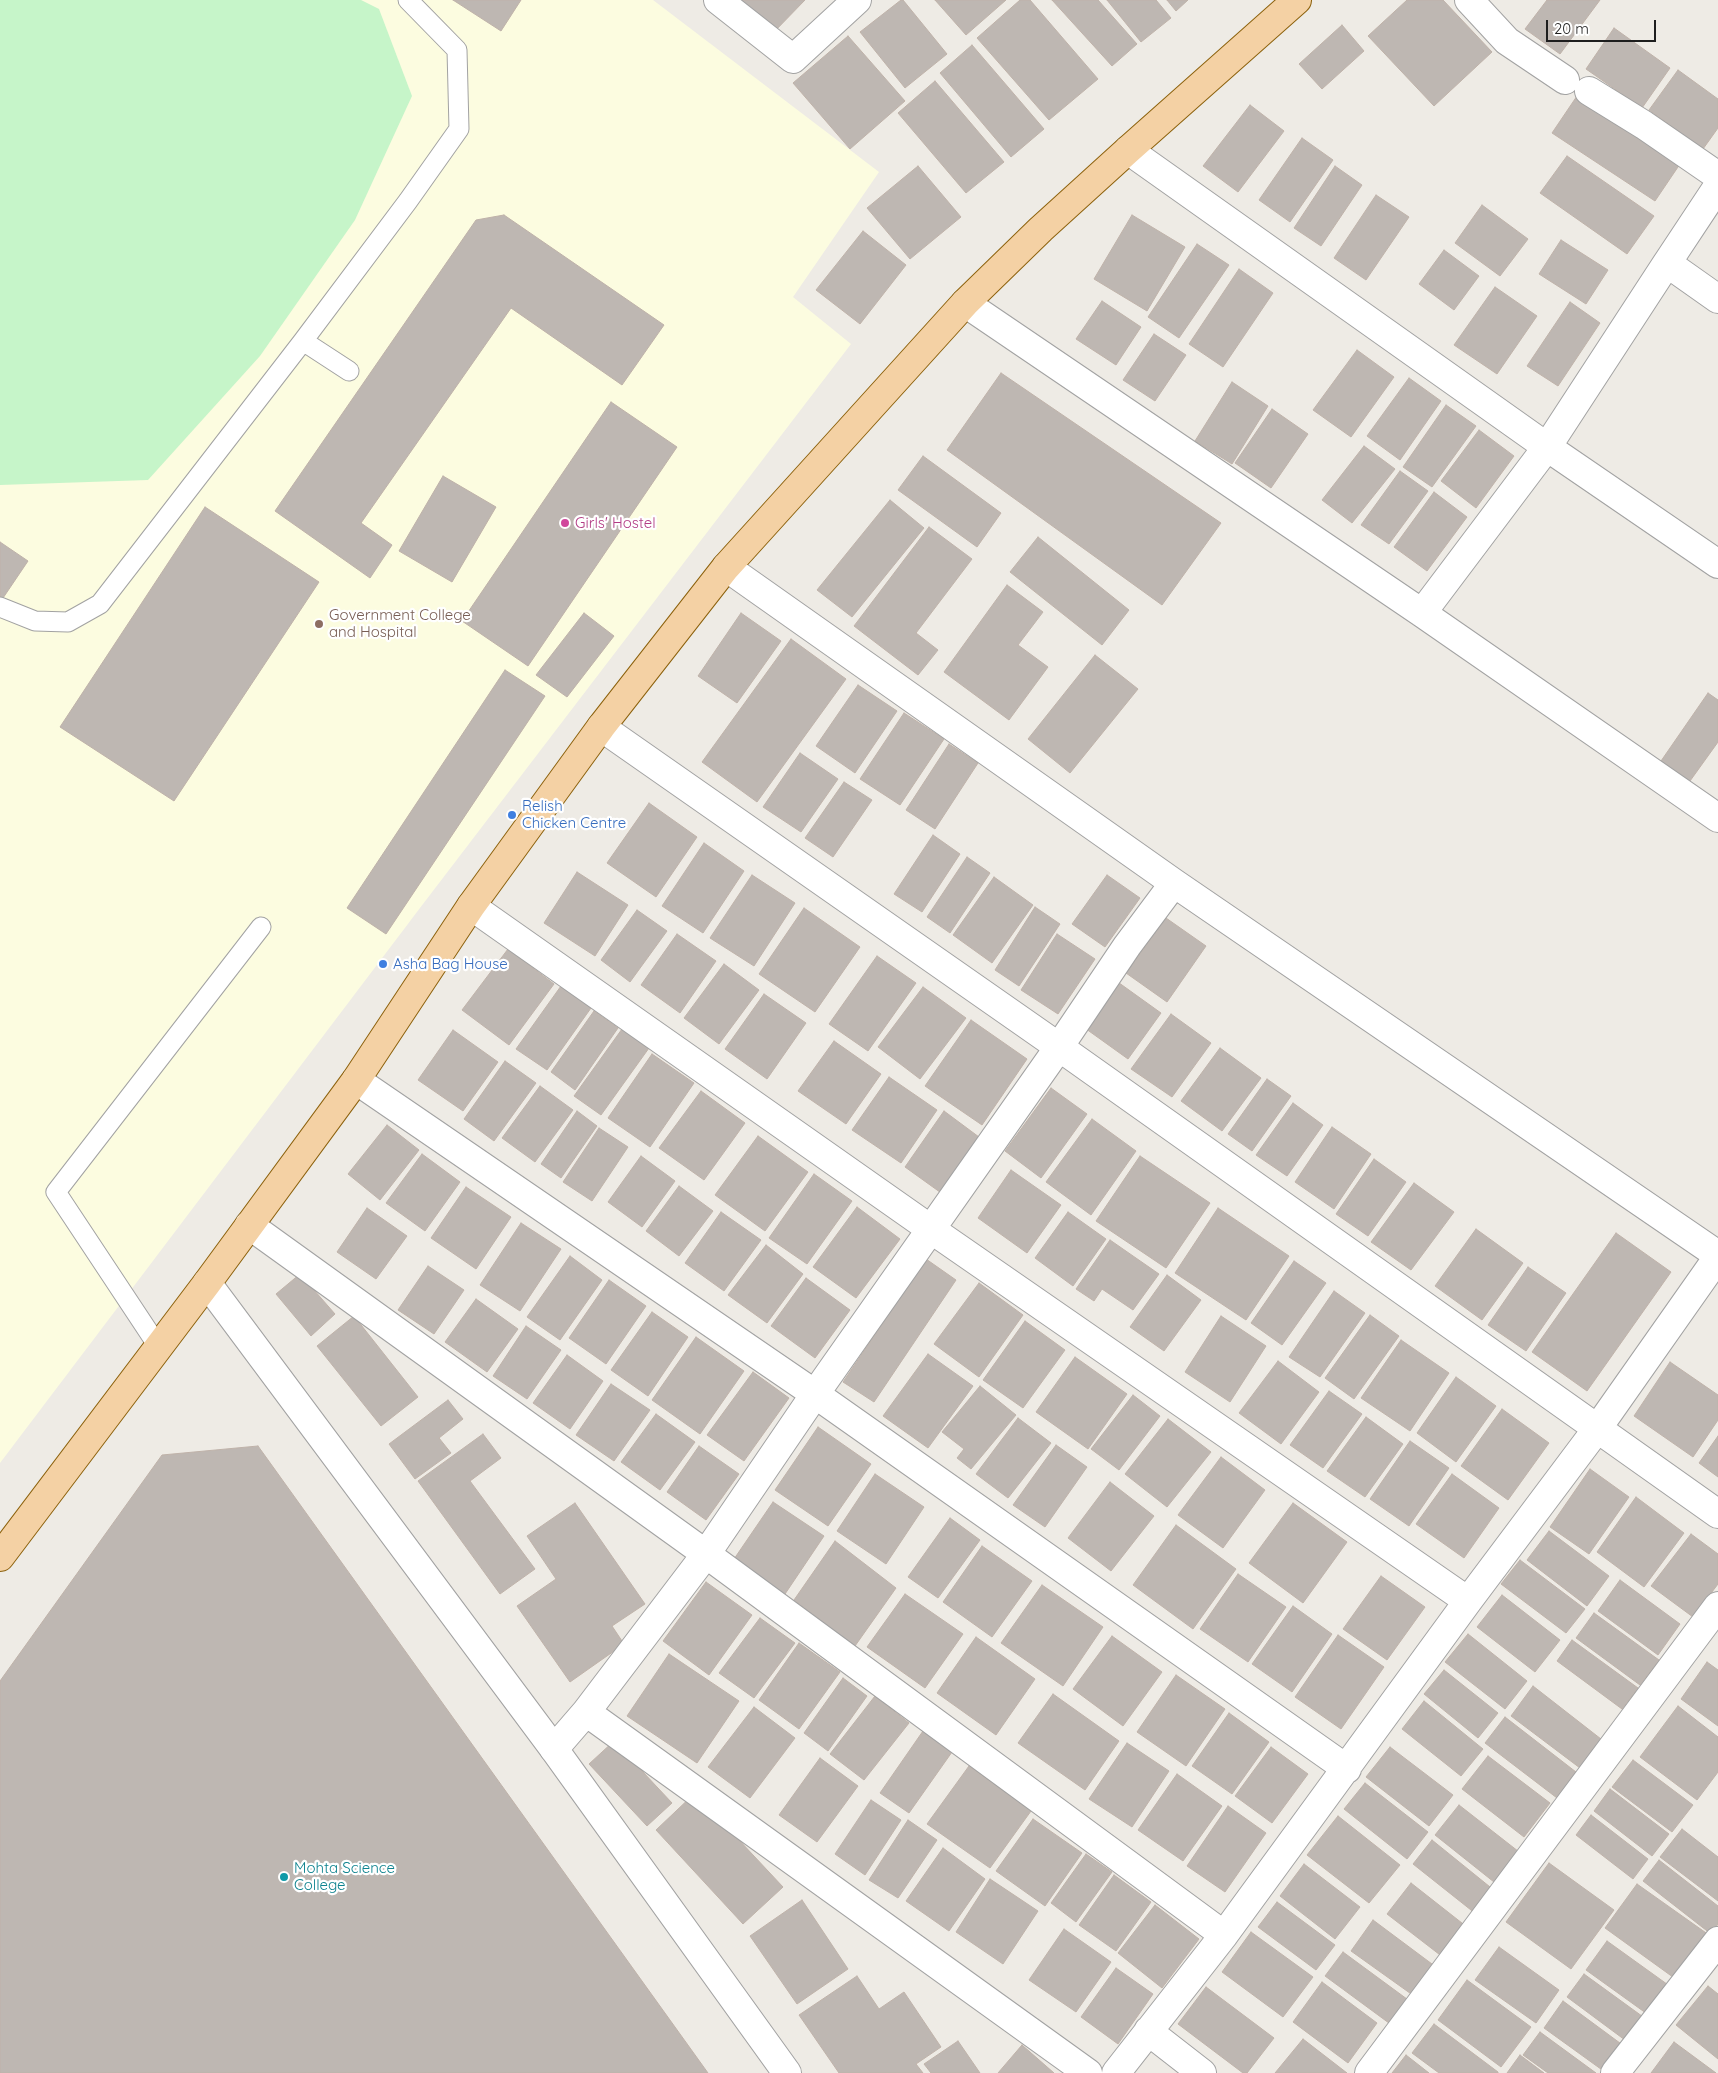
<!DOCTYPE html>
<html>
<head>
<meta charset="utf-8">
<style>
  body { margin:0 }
  #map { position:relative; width:1718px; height:2073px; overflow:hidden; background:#eeebe5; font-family:Quicksand,sans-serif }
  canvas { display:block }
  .scale { position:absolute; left:1546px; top:20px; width:110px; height:22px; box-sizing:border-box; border:2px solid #1e1e1e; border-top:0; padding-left:6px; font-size:15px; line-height:18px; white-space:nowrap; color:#1e1e1e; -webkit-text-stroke:4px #fff; paint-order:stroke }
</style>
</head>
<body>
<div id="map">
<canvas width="1718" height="2073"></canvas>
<div class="scale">20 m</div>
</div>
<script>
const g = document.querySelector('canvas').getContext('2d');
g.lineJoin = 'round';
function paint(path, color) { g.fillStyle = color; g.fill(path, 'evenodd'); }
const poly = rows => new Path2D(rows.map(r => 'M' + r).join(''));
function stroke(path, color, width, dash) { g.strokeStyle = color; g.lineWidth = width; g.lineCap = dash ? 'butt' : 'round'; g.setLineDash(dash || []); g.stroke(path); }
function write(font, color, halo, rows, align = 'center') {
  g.font = font + ' Quicksand,sans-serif'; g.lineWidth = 4.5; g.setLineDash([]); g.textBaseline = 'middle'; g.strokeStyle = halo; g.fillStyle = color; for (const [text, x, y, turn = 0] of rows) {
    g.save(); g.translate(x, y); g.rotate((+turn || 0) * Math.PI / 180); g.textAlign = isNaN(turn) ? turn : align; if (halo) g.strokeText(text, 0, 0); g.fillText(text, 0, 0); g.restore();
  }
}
const education = poly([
  [0,0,653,0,879,172,793,297,851,344,423,904,0,1463]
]);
const park = poly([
  [0,0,361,0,379,9,412,96,355,220,260,356,148,480,0,485]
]);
const building = poly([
  [453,0,521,0,501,31,453,0],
  [732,0,805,0,772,34,732,0],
  [901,0,903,0,947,54,905,88,860,32,901,0],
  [935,0,1006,0,966,35,935,0],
  [1020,0,1030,0,1098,79,1049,120,977,38,1020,0],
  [1052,0,1098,0,1137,44,1112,66,1052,0],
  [1107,0,1156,0,1171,18,1141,42,1107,0],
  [1167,0,1188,0,1176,11,1167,0],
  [1407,0,1443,0,1492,52,1434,106,1368,36,1407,0],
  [1547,0,1600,0,1560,54,1525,29,1547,0],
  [1342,25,1364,51,1322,89,1299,64,1342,25],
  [1614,28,1670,68,1642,108,1586,69,1614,28],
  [848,36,905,101,850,149,793,83,848,36],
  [972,45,1044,129,1011,157,940,73,972,45],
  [1678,70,1718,99,1718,128,1703,149,1649,110,1678,70],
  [935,81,1004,162,966,193,898,113,935,81],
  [1577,96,1680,164,1655,201,1552,133,1577,96],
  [1250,105,1284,131,1238,192,1203,166,1250,105],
  [1302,138,1333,160,1290,222,1259,200,1302,138],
  [1567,156,1654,216,1627,254,1540,193,1567,156],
  [918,166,961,217,910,259,867,208,918,166],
  [1335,166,1362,185,1321,246,1294,228,1335,166],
  [1376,195,1409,217,1366,280,1334,258,1376,195],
  [1482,205,1528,239,1500,276,1455,243,1482,205],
  [504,215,664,325,622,385,511,308,361,523,392,545,370,578,275,511,476,220,504,215],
  [1132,215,1185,247,1147,311,1094,279,1132,215],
  [863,231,906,265,860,324,816,290,863,231],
  [1561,240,1608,270,1586,304,1539,274,1561,240],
  [1197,244,1229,265,1179,338,1148,317,1197,244],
  [1444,250,1479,276,1454,310,1419,284,1444,250],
  [1239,269,1273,293,1223,367,1189,344,1239,269],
  [1495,287,1537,316,1497,374,1454,345,1495,287],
  [1102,301,1141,327,1116,365,1076,339,1102,301],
  [1570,302,1600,323,1558,386,1527,366,1570,302],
  [1154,334,1186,355,1155,401,1123,380,1154,334],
  [1357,350,1394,377,1351,437,1313,410,1357,350],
  [1001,373,1221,523,1162,605,947,450,1001,373],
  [1409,378,1441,401,1400,460,1367,436,1409,378],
  [1232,382,1268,406,1232,464,1195,441,1232,382],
  [611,402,677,447,528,666,462,621,611,402],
  [1446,405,1476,426,1432,487,1403,467,1446,405],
  [1272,409,1308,434,1271,488,1235,463,1272,409],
  [1479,430,1514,456,1476,508,1441,481,1479,430],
  [1364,446,1395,469,1352,523,1322,500,1364,446],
  [923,456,1001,513,977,547,898,490,923,456],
  [1400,471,1428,491,1389,544,1361,525,1400,471],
  [443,476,496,507,452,582,399,551,443,476],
  [1434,492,1467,517,1427,571,1394,547,1434,492],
  [890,500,924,528,852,617,817,590,890,500],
  [205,507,319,582,174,801,60,727,205,507],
  [929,527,972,559,916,633,938,650,918,675,854,626,929,527],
  [1038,537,1129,610,1102,645,1010,572,1038,537],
  [0,542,28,561,1,601,0,600,0,542],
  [1007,585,1043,612,1018,645,1048,667,1009,720,944,672,1007,585],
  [584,613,614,636,567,697,536,675,584,613],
  [741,613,781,641,737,703,698,676,741,613],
  [791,639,846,679,757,802,702,762,791,639],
  [1095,655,1138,689,1070,773,1028,739,1095,655],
  [505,670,545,696,386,934,347,908,505,670],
  [858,685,897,711,855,773,816,746,858,685],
  [1708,693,1718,700,1718,742,1690,781,1661,761,1708,693],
  [904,713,944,739,900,805,860,779,904,713],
  [949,744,978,763,935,829,906,810,949,744],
  [800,753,838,779,801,832,763,807,800,753],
  [844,782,872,800,833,857,805,838,844,782],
  [649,803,697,837,656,897,607,863,649,803],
  [933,835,960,854,922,912,894,894,933,835],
  [704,843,744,871,703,933,662,906,704,843],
  [967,857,990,873,950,933,927,917,967,857],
  [577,872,628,905,595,956,544,923,577,872],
  [752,875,795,903,754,966,710,938,752,875],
  [1107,875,1140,898,1105,947,1072,924,1107,875],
  [994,877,1033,905,992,963,953,935,994,877],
  [1035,907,1060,924,1019,986,995,970,1035,907],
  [804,908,860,947,815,1012,759,974,804,908],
  [637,910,667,931,630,982,601,960,637,910],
  [1166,918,1206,946,1167,1002,1126,973,1166,918],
  [677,934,716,961,680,1013,641,985,677,934],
  [1057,934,1095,959,1058,1014,1021,990,1057,934],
  [508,949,554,984,509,1045,462,1010,508,949],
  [877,956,916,983,868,1051,829,1024,877,956],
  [724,964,759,990,719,1044,684,1018,724,964],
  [1115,980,1161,1013,1128,1059,1082,1026,1115,980],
  [561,986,591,1008,547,1070,516,1049,561,986],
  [923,987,966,1018,920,1079,878,1047,923,987],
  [764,994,806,1023,767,1079,725,1049,764,994],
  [594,1011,618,1028,575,1090,551,1072,594,1011],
  [1171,1014,1211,1043,1172,1097,1131,1069,1171,1014],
  [971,1020,1027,1059,982,1125,925,1086,971,1020],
  [622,1029,649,1048,601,1115,574,1096,622,1029],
  [453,1030,498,1062,463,1111,418,1080,453,1030],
  [834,1041,881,1074,846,1124,798,1091,834,1041],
  [1220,1048,1261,1078,1222,1131,1181,1101,1220,1048],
  [652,1054,694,1083,650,1147,608,1118,652,1054],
  [505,1061,536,1083,494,1141,464,1119,505,1061],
  [889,1077,937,1110,901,1163,852,1130,889,1077],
  [1267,1079,1291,1096,1252,1151,1228,1134,1267,1079],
  [540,1086,573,1110,535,1162,502,1138,540,1086],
  [1051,1088,1087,1114,1041,1178,1005,1151,1051,1088],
  [701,1091,745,1123,704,1180,659,1148,701,1091],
  [1293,1103,1323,1125,1287,1176,1256,1155,1293,1103],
  [577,1111,597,1126,561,1178,541,1164,577,1111],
  [944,1111,983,1140,944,1195,905,1167,944,1111],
  [1092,1119,1136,1151,1091,1215,1046,1182,1092,1119],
  [387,1125,419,1150,380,1200,348,1174,387,1125],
  [1332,1127,1371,1154,1334,1209,1295,1182,1332,1127],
  [599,1128,628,1147,592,1201,563,1182,599,1128],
  [758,1136,808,1172,765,1231,715,1195,758,1136],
  [422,1154,460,1182,425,1231,386,1203,422,1154],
  [641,1156,675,1181,642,1227,608,1202,641,1156],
  [1140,1156,1210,1203,1166,1268,1096,1221,1140,1156],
  [1374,1159,1406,1182,1368,1236,1336,1214,1374,1159],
  [1011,1170,1061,1205,1027,1253,978,1218,1011,1170],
  [814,1174,852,1201,807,1264,769,1238,814,1174],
  [1414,1183,1454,1212,1411,1270,1371,1242,1414,1183],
  [679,1186,713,1211,679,1256,646,1231,679,1186],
  [466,1187,511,1217,476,1269,431,1238,466,1187],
  [857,1207,900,1239,856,1298,813,1267,857,1207],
  [367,1208,407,1236,376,1279,337,1252,367,1208],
  [1218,1208,1289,1256,1246,1320,1175,1273,1218,1208],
  [721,1212,761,1240,724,1291,685,1263,721,1212],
  [1068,1212,1106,1239,1073,1286,1035,1258,1068,1212],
  [521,1223,561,1249,520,1311,480,1285,521,1223],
  [1476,1229,1523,1263,1482,1320,1435,1286,1476,1229],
  [1616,1233,1671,1272,1587,1391,1532,1352,1616,1233],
  [1110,1240,1159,1274,1133,1310,1102,1289,1094,1301,1076,1289,1110,1240],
  [766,1245,803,1274,767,1323,728,1295,766,1245],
  [570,1256,602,1280,560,1340,527,1317,570,1256],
  [926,1259,956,1280,874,1402,843,1382,926,1259],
  [1294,1261,1326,1283,1282,1345,1251,1323,1294,1261],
  [428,1266,464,1290,434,1334,398,1310,428,1266],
  [1528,1267,1566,1293,1526,1351,1488,1325,1528,1267],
  [300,1274,335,1314,311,1336,276,1294,300,1274],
  [1167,1275,1201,1300,1164,1351,1130,1327,1167,1275],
  [806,1278,850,1310,815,1358,771,1326,806,1278],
  [609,1280,646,1306,606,1364,569,1338,609,1280],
  [979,1283,1023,1315,979,1377,934,1344,979,1283],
  [1334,1291,1365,1313,1320,1377,1289,1357,1334,1291],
  [476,1299,518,1329,487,1372,445,1342,476,1299],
  [652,1312,688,1337,648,1396,611,1370,652,1312],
  [1370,1315,1399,1336,1354,1399,1325,1378,1370,1315],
  [354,1316,418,1397,381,1426,317,1346,354,1316],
  [1221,1316,1266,1346,1230,1402,1185,1372,1221,1316],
  [1025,1321,1065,1350,1023,1408,983,1380,1025,1321],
  [526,1326,561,1350,527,1399,493,1376,526,1326],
  [696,1337,744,1371,700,1434,652,1400,696,1337],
  [1401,1340,1449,1373,1410,1431,1361,1398,1401,1340],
  [928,1354,973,1386,928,1448,883,1416,928,1354],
  [567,1355,603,1381,570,1429,533,1403,567,1355],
  [1075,1357,1127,1394,1088,1449,1036,1412,1075,1357],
  [1278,1361,1319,1392,1281,1444,1239,1413,1278,1361],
  [1670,1362,1718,1395,1718,1420,1693,1457,1634,1416,1670,1362],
  [753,1372,789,1398,744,1461,707,1435,753,1372],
  [1456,1377,1496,1406,1456,1462,1417,1433,1456,1377],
  [611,1384,650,1410,614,1461,576,1435,611,1384],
  [980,1386,1016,1415,971,1469,957,1458,964,1449,942,1432,980,1386],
  [1329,1391,1362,1414,1323,1468,1290,1445,1329,1391],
  [1133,1395,1160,1416,1119,1470,1091,1449,1133,1395],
  [448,1400,463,1419,439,1438,451,1453,415,1479,389,1444,448,1400],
  [1502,1409,1549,1443,1508,1500,1461,1466,1502,1409],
  [656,1414,695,1442,660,1490,621,1462,656,1414],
  [1366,1417,1403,1444,1365,1497,1327,1471,1366,1417],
  [1018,1418,1051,1443,1008,1498,976,1474,1018,1418],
  [1168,1419,1211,1452,1167,1507,1125,1474,1168,1419],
  [818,1427,871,1464,828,1526,775,1490,818,1427],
  [483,1434,501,1458,470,1481,535,1569,500,1594,418,1481,483,1434],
  [1718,1436,1718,1477,1699,1463,1718,1436],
  [1410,1441,1449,1468,1409,1526,1370,1499,1410,1441],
  [1056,1445,1087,1467,1045,1527,1013,1505,1056,1445],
  [258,1446,708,2073,0,2073,0,1681,162,1455,258,1446],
  [699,1446,739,1474,706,1520,667,1492,699,1446],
  [1221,1457,1265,1490,1223,1548,1178,1515,1221,1457],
  [1590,1469,1629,1497,1589,1554,1550,1527,1590,1469],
  [875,1474,924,1507,886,1564,837,1531,875,1474],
  [1452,1474,1499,1508,1464,1558,1416,1524,1452,1474],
  [1110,1482,1154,1516,1111,1571,1068,1538,1110,1482],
  [1636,1497,1684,1533,1644,1587,1597,1552,1636,1497],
  [773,1502,824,1536,783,1597,732,1562,773,1502],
  [575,1503,645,1604,612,1626,624,1644,570,1682,517,1606,556,1579,527,1536,575,1503],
  [1293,1503,1347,1542,1303,1603,1249,1563,1293,1503],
  [950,1518,980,1540,938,1598,908,1577,950,1518],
  [1176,1525,1236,1569,1193,1629,1133,1585,1176,1525],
  [1549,1531,1609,1576,1587,1606,1527,1560,1549,1531],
  [1691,1534,1718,1554,1718,1584,1693,1617,1651,1586,1691,1534],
  [835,1541,896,1588,855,1646,794,1600,835,1541],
  [982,1546,1032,1581,992,1637,943,1602,982,1546],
  [1520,1560,1585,1609,1566,1633,1501,1584,1520,1560],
  [1238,1574,1286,1607,1248,1662,1200,1629,1238,1574],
  [1381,1576,1425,1607,1387,1660,1343,1629,1381,1576],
  [1620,1580,1680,1624,1658,1655,1598,1611,1620,1580],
  [706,1582,752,1615,709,1675,663,1641,706,1582],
  [1042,1585,1103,1627,1063,1686,1001,1643,1042,1585],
  [905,1594,963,1634,925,1688,867,1647,905,1594],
  [1502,1595,1560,1640,1535,1672,1477,1627,1502,1595],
  [1293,1606,1332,1634,1292,1692,1252,1664,1293,1606],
  [1594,1613,1659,1660,1640,1685,1576,1638,1594,1613],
  [760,1618,795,1643,754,1698,719,1673,760,1618],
  [1468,1634,1527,1681,1505,1709,1445,1662,1468,1634],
  [1338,1635,1384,1667,1341,1729,1295,1697,1338,1635],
  [1112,1636,1162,1672,1123,1726,1073,1689,1112,1636],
  [976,1637,1035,1679,996,1735,937,1693,976,1637],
  [1572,1640,1638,1688,1622,1709,1557,1661,1572,1640],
  [799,1643,840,1672,799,1729,759,1700,799,1643],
  [669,1654,739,1701,697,1763,627,1716,669,1654],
  [1707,1662,1718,1670,1718,1726,1681,1699,1707,1662],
  [1444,1670,1498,1713,1478,1738,1424,1694,1444,1670],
  [1176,1675,1225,1709,1186,1766,1137,1732,1176,1675],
  [843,1678,867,1696,828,1751,804,1733,843,1678],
  [1533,1686,1601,1739,1580,1768,1511,1716,1533,1686],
  [1053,1694,1119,1741,1085,1790,1018,1743,1053,1694],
  [875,1696,909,1723,864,1780,830,1754,875,1696],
  [1424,1701,1483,1749,1461,1776,1402,1729,1424,1701],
  [1678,1706,1718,1737,1718,1772,1697,1800,1640,1757,1678,1706],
  [754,1707,795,1738,750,1798,708,1767,754,1707],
  [1229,1713,1269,1742,1232,1794,1192,1766,1229,1713],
  [1505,1717,1576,1772,1557,1798,1485,1743,1505,1717],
  [923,1731,952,1752,909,1813,880,1793,923,1731],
  [614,1741,672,1803,647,1826,589,1764,614,1741],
  [1127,1743,1169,1771,1132,1827,1089,1799,1127,1743],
  [1271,1747,1308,1774,1272,1823,1235,1796,1271,1747],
  [1390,1747,1453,1795,1429,1826,1366,1777,1390,1747],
  [1488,1756,1550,1803,1524,1837,1462,1789,1488,1756],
  [820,1758,858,1786,817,1842,779,1815,820,1758],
  [1633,1760,1693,1805,1672,1832,1612,1787,1633,1760],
  [969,1766,1031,1811,990,1868,927,1824,969,1766],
  [1177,1774,1222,1806,1183,1861,1138,1830,1177,1774],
  [1365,1783,1428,1832,1407,1859,1344,1809,1365,1783],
  [1610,1789,1669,1834,1652,1856,1594,1811,1610,1789],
  [695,1793,783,1887,743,1924,656,1830,695,1793],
  [871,1800,901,1820,865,1875,835,1854,871,1800],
  [1459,1805,1523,1855,1499,1886,1435,1835,1459,1805],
  [1228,1806,1266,1833,1225,1892,1187,1866,1228,1806],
  [1591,1815,1648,1859,1633,1879,1576,1835,1591,1815],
  [1338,1816,1400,1865,1369,1903,1307,1855,1338,1816],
  [1033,1819,1082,1853,1045,1906,996,1871,1033,1819],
  [908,1820,937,1840,898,1898,869,1880,908,1820],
  [1682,1829,1718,1857,1718,1901,1660,1857,1682,1829],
  [1432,1840,1495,1891,1476,1914,1413,1864,1432,1840],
  [943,1848,985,1879,949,1931,906,1901,943,1848],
  [1086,1854,1112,1872,1076,1922,1051,1903,1086,1854],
  [1659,1860,1718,1906,1718,1924,1711,1934,1643,1881,1659,1860],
  [1549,1863,1614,1910,1571,1969,1506,1922,1549,1863],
  [1304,1864,1360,1907,1335,1939,1280,1896,1304,1864],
  [1114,1875,1151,1902,1116,1951,1079,1925,1114,1875],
  [990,1879,1038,1911,1003,1964,956,1932,990,1879],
  [1411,1883,1467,1927,1444,1958,1387,1914,1411,1883],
  [1637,1884,1709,1935,1677,1980,1605,1928,1637,1884],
  [802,1900,848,1969,797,2004,750,1936,802,1900],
  [1277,1902,1335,1945,1316,1970,1258,1927,1277,1902],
  [1155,1905,1199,1939,1162,1988,1118,1953,1155,1905],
  [1373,1920,1436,1967,1414,1996,1351,1951,1373,1920],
  [1064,1929,1111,1962,1076,2012,1029,1980,1064,1929],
  [1251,1932,1313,1977,1283,2017,1222,1972,1251,1932],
  [1607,1941,1671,1987,1650,2016,1586,1970,1607,1941],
  [1499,1947,1559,1990,1536,2023,1475,1980,1499,1947],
  [1343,1952,1411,2002,1393,2026,1325,1976,1343,1952],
  [1116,1968,1153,1994,1118,2044,1081,2017,1116,1968],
  [1584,1974,1646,2019,1629,2043,1567,1997,1584,1974],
  [857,1976,879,2009,904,1992,941,2047,916,2064,923,2073,839,2073,799,2015,857,1976],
  [1467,1980,1531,2027,1501,2067,1438,2020,1467,1980],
  [1322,1982,1377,2023,1348,2063,1293,2022,1322,1982],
  [1708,1986,1718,1994,1718,2059,1676,2025,1708,1986],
  [1206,1987,1274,2038,1247,2073,1243,2073,1178,2024,1206,1987],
  [1563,2001,1624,2046,1605,2072,1544,2028,1563,2001],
  [1434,2024,1498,2072,1498,2073,1439,2073,1412,2053,1434,2024],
  [1540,2032,1596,2073,1548,2073,1523,2055,1540,2032],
  [1303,2039,1347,2073,1275,2073,1303,2039],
  [958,2041,980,2073,931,2073,924,2064,958,2041],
  [1674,2042,1716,2073,1651,2073,1674,2042],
  [1022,2045,1054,2073,998,2073,1022,2045],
  [1406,2055,1429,2073,1392,2073,1406,2055],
  [1520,2055,1544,2073,1507,2073,1520,2055]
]);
const service = poly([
  [303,341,349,371],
  [0,607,35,621,68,622,100,604,303,341,408,201,459,129,457,50,408,0],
  [158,1346,56,1192,261,927]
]);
const minor = poly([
  [718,0,793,59,857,0],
  [1469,0,1507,41,1565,80],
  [1589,91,1644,125,1718,176],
  [1128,150,1547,447,1667,263,1718,299],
  [1667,263,1718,186],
  [965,303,1422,613,1718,818],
  [726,567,1174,883,1718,1255],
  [1422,613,1547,447,1718,564],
  [601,727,1059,1047,1718,1514],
  [471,906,932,1230,1468,1601],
  [356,1080,815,1394,1347,1769],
  [249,1225,706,1554,1224,1935],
  [586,1712,706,1554,815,1394,1059,1047,1127,946,1174,883],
  [554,1749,586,1712,1088,2073],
  [1148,2031,1202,2073],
  [1116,2073,1224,1935,1468,1601,1597,1429,1718,1257],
  [1369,2073,1718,1606],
  [1615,2073,1718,1941]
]);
const tertiary = poly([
  [207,1283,554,1749,787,2073]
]);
const primary = poly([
  [0,1557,207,1283,356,1080,471,906,601,727,726,567,965,303,1041,229,1128,150,1297,0]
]);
const markers = [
  [565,523,5,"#d1479c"],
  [319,624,5,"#8d6e63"],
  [512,815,5,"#3f7fe0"],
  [383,964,5,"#3f7fe0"],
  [284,1877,5,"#0f9aa8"]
];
const hotelNames = [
  ["Girls' Hostel",575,523]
];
const educationNames = [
  ["Government College",329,615],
  ["and Hospital",329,632]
];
const shopNames = [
  ["Relish",522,806],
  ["Chicken Centre",522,823],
  ["Asha Bag House",393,964]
];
const cultureNames = [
  ["Mohta Science",294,1868],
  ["College",294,1885]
];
paint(education, '#fcfce0');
paint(park, '#c6f5c9');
paint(building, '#beb7b2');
stroke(building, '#bfb2a9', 1);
stroke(service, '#a2a2a2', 21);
stroke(minor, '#a2a2a2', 30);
stroke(tertiary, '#a2a2a2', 30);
stroke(primary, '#8c610c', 30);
stroke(service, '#fff', 19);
stroke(minor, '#fff', 28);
stroke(tertiary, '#fff', 28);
stroke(primary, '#f4d1a4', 28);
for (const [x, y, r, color] of markers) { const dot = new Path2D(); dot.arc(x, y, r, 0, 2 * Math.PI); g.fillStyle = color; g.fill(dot); stroke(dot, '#fff', 2); }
write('15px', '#b23c85', '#fff', hotelNames, 'left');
write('15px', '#785e54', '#fff', educationNames, 'left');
write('15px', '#366cbe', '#fff', shopNames, 'left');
write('15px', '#0d838f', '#fff', cultureNames, 'left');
</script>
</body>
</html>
